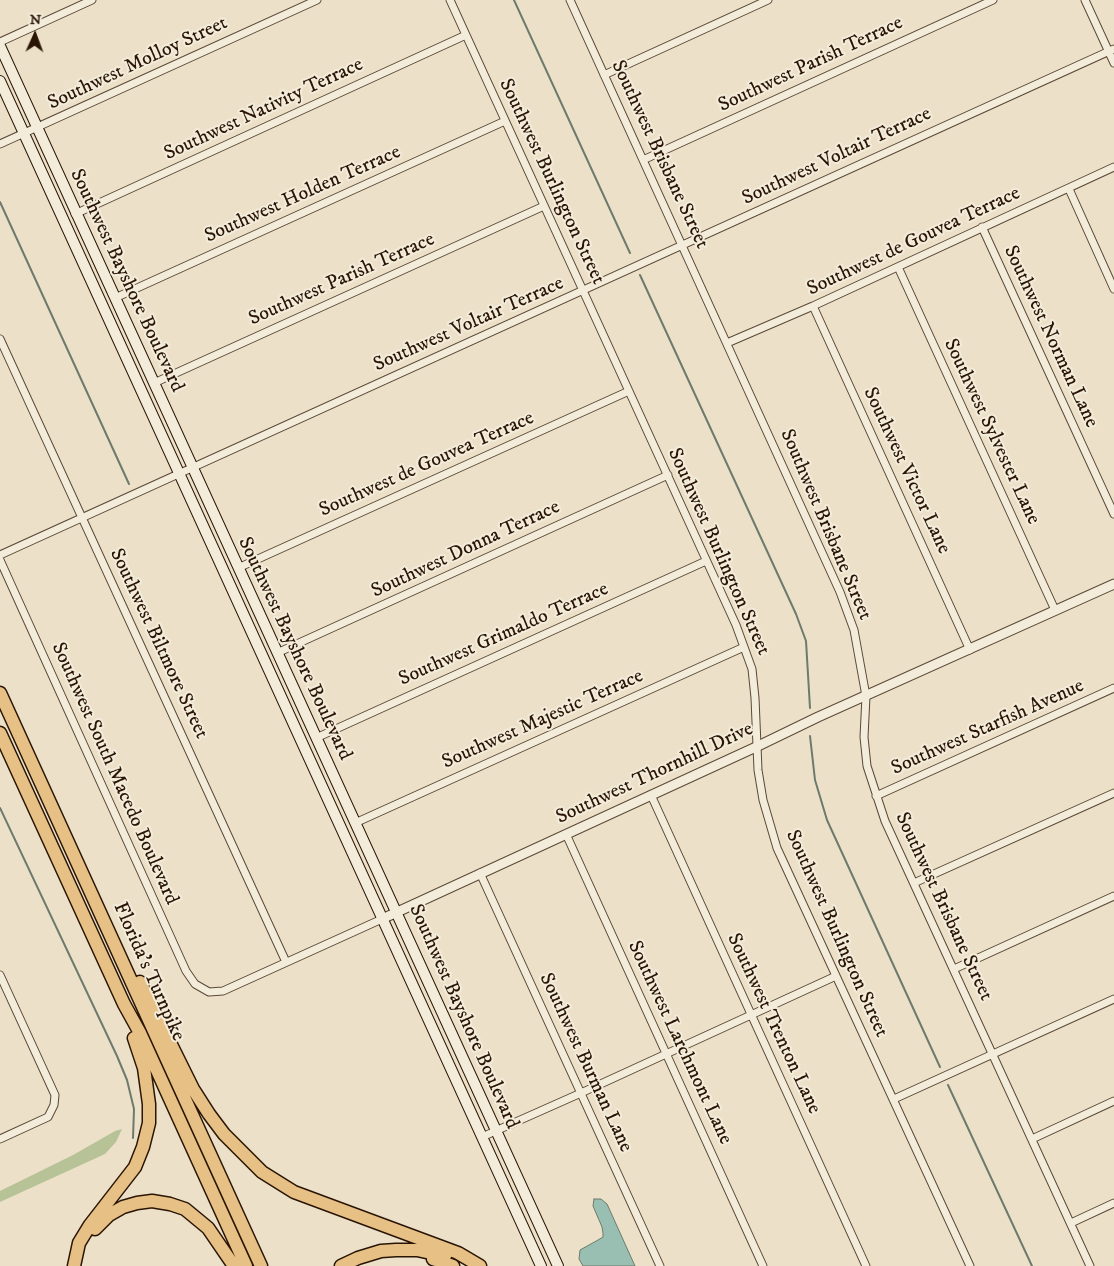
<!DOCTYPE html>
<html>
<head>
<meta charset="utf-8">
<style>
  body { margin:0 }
  #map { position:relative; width:1114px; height:1266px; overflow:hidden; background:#ece1c8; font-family:"IM FELL DW Pica",serif }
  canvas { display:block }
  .north { position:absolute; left:10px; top:10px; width:50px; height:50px; -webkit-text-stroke:4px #f3ecdb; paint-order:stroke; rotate:2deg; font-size:14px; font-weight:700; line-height:20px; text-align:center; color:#2a1504 }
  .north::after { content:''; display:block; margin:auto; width:18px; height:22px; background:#2a1504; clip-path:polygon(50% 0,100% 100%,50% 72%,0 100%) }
</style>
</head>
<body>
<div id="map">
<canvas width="1114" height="1266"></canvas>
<div class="north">N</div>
</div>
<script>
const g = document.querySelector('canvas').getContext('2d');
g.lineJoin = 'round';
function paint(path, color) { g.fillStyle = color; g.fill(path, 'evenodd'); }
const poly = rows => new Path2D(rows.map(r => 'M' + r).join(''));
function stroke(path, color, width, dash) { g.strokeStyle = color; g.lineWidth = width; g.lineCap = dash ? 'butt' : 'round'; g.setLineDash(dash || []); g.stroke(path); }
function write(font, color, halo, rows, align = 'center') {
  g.font = font + ' "IM FELL DW Pica",serif'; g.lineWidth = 4; g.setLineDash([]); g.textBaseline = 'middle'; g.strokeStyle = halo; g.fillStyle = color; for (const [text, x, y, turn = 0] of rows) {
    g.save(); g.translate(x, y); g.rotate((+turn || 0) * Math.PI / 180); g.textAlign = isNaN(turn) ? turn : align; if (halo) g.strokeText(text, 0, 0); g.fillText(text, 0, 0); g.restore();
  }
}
const green = poly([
  [122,1129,116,1142,105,1154,0,1202,0,1191,73,1155,115,1131]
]);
const water = poly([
  [594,1199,601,1199,607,1204,635,1266,583,1266,579,1259,580,1250,598,1240,603,1237,603,1233,602,1227,593,1206,594,1199]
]);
const stream = poly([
  [514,0,630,253],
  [0,202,129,484],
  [640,275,796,614,806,641,810,708],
  [810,736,815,780,827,820,940,1067],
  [0,808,117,1056,127,1080,134,1109,133,1138],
  [948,1085,1032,1266]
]);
const minor = poly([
  [450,0,736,625,752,669,755,698,758,770,763,800,777,848,970,1266],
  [570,0,840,592,854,630,866,696,864,737,867,766,885,821,1090,1266],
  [1085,0,1114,63],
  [0,42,92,0],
  [604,75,768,0],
  [0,144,317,0],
  [643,160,993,0],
  [1069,189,1114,289],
  [75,214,466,35],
  [982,227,1114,514],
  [898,267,1055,610],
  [115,298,505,121],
  [813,306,970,650],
  [0,339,286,962],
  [727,343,813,306,1114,167],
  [154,383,544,206],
  [0,555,1114,49],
  [0,560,186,971,195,984,209,992,223,991,382,919],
  [238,568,629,391],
  [277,653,668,475],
  [316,738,706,561],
  [651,795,866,1266],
  [876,796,1114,688],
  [355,823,744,647],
  [566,834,763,1266],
  [480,873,660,1266],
  [914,883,1114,793],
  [954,969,1114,896],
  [0,975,55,1095,54,1105,48,1117,0,1139],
  [894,1099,1114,999],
  [482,1137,581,1093,836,976],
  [1032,1139,1114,1101],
  [1071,1223,1114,1203]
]);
const tertiary = poly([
  [382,919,756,747,818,717,1114,584]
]);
const secondary = poly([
  [0,46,558,1266],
  [0,81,541,1266]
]);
const motorway = poly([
  [0,693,261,1266],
  [0,733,124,1004,140,1033,246,1266],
  [140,982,193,1089,209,1114,224,1134,262,1172,294,1192,458,1253,480,1266],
  [95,1229,109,1215,123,1207,137,1203,152,1201,170,1204,185,1209,208,1228,234,1266],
  [433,1259,453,1266],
  [74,1266,79,1243,90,1225,135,1167,143,1147,149,1123,149,1104,144,1068,134,1038],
  [341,1266,358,1258,381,1251,396,1250,417,1250,445,1256]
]);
const streetNames = [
  ["Southwest Molloy Street",138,64,-25],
  ["Southwest Parish Terrace",811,65,-25],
  ["Southwest Nativity Terrace",264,110,-25],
  ["Southwest Brisbane Street",659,155,65],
  ["Southwest Voltair Terrace",837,157,-25],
  ["Southwest Burlington Street",551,182,65],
  ["Southwest Holden Terrace",303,195,-24],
  ["Southwest de Gouvea Terrace",914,242,-25],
  ["Southwest Parish Terrace",342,280,-24],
  ["Southwest Bayshore Boulevard",126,281,65],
  ["Southwest Voltair Terrace",469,325,-24],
  ["Southwest Norman Lane",1050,337,65],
  ["Southwest Sylvester Lane",991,432,65],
  ["Southwest de Gouvea Terrace",427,465,-24],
  ["Southwest Victor Lane",906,471,65],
  ["Southwest Brisbane Street",825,525,67],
  ["Southwest Donna Terrace",466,550,-25],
  ["Southwest Burlington Street",718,552,66],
  ["Southwest Grimaldo Terrace",504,635,-24],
  ["Southwest Biltmore Street",158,644,65],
  ["Southwest Bayshore Boulevard",294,649,65],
  ["Southwest Majestic Terrace",543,720,-24],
  ["Southwest Starfish Avenue",988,728,-24],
  ["Southwest South Macedo Boulevard",114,774,66],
  ["Southwest Thornhill Drive",655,774,-25],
  ["Southwest Brisbane Street",943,907,65],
  ["Southwest Burlington Street",836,934,66],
  ["Florida's Turnpike",148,972,66],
  ["Southwest Bayshore Boulevard",463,1017,66],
  ["Southwest Trenton Lane",773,1024,65],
  ["Southwest Larchmont Lane",679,1043,65],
  ["Southwest Burman Lane",585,1063,65]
];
paint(green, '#b7c396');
paint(water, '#99beb2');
stroke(water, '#6d7a6c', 1);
stroke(stream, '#6d7a6c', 2);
stroke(minor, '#5a4835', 9);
stroke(tertiary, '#5a4835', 11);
stroke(secondary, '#2a1504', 12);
stroke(motorway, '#2a1504', 15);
stroke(minor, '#f3ecdb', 7);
stroke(tertiary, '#f3ecdb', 9);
stroke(secondary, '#f3ecdb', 10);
stroke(motorway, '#e6c084', 12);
write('20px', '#2a1504', '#f3ecdb', streetNames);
</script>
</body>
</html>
